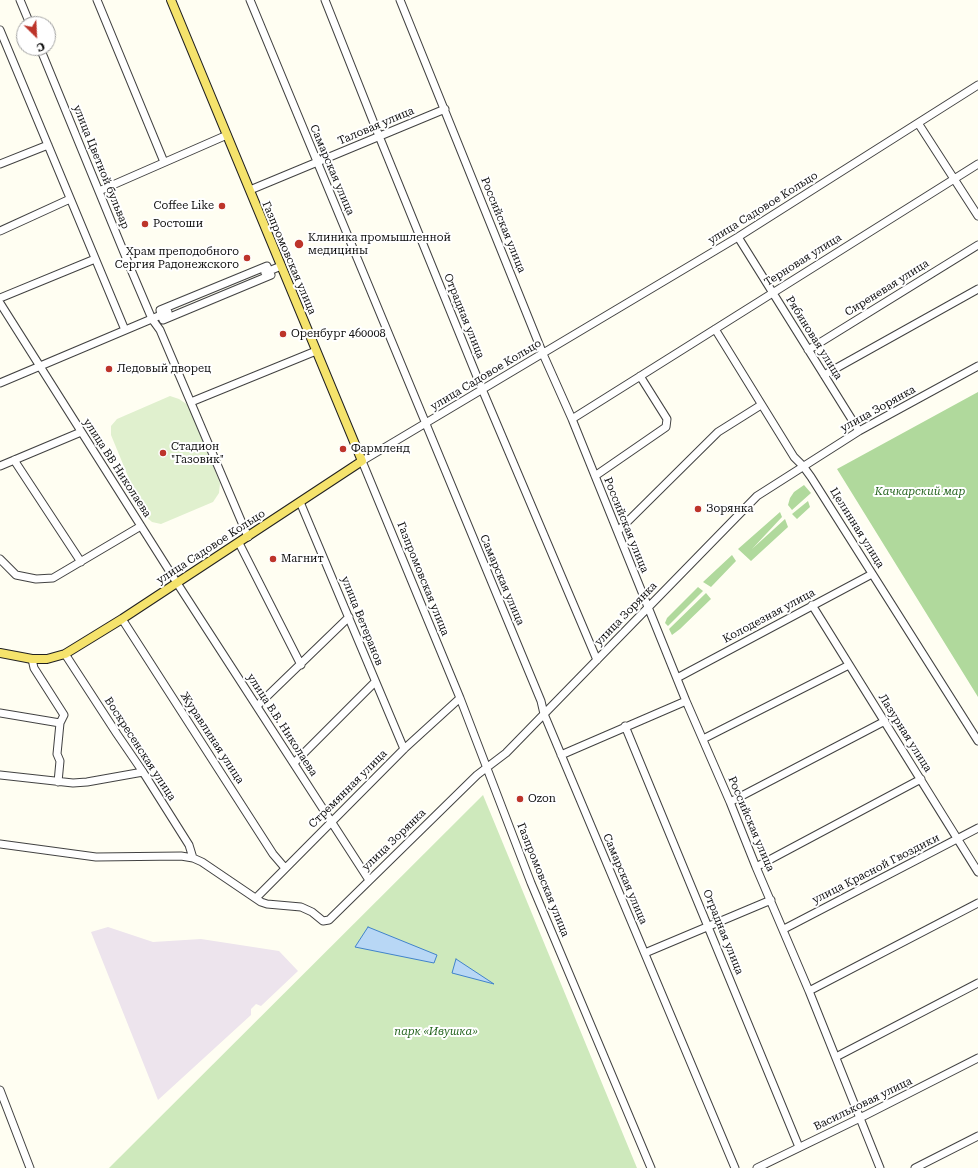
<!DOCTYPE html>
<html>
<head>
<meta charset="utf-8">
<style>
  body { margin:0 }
  #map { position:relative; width:978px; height:1168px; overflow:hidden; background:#fffef2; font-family:"Roboto Serif",serif }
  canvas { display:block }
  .north { position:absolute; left:16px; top:16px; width:40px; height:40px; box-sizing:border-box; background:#fff; border:1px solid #9f9f9f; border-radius:50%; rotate:156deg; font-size:11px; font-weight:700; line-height:16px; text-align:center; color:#0f0f0f }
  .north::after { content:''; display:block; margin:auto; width:14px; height:18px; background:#bd342a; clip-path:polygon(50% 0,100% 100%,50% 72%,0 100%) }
</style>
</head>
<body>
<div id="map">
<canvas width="978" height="1168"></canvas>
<div class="north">С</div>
</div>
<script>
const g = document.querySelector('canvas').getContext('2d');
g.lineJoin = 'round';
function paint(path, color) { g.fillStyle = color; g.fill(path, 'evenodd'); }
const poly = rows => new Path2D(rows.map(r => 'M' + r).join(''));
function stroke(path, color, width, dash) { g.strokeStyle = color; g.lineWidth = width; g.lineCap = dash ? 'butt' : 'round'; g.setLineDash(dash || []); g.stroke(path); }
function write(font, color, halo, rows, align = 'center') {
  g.font = font + ' "Roboto Serif",serif'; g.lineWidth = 4; g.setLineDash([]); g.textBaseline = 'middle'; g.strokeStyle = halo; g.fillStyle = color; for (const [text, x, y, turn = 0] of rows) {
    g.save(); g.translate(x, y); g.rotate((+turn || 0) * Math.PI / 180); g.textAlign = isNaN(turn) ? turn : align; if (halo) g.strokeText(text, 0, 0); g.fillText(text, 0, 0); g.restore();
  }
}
const industrial = poly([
  [108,927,153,942,201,939,279,951,298,971,261,1006,256,1004,251,1009,251,1015,158,1100,91,932]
]);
const green = poly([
  [483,795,637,1168,109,1168]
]);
const forest = poly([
  [978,392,978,697,837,469],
  [804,485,811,493,792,510,788,505,790,498,794,492],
  [808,501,810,507,797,519,792,514],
  [780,512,782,517,752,549,785,519,788,527,751,561,738,549],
  [732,555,736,561,711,587,703,582],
  [698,587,703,591,668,626,665,623,667,618],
  [706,593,711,599,680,629,672,635,669,629]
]);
const pitch = poly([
  [170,396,179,399,188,405,220,483,219,493,213,502,161,524,152,522,144,515,111,435,111,426,117,419]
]);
const water = poly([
  [368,927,437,955,434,963,355,947,368,927],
  [456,959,494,984,452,973,456,959]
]);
const minor = poly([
  [20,0,30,24],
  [97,0,164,162],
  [250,0,541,701,544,714,735,1168],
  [325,0,379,136,482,389,597,660],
  [400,0,543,354,572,419,686,701,730,802,756,867,809,991,880,1168],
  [0,30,125,330],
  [40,48,132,272,152,319,160,330,248,537],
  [918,123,978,216],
  [0,164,48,145],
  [250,190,445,109],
  [99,191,227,135],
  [0,231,70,199],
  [738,237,859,431],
  [0,298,95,259],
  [0,303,177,583,369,880],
  [168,312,161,315,160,310,267,266,269,271,265,273],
  [715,329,794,457,803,466,811,477,978,741],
  [808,350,978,245],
  [824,375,978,289],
  [0,383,161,315,163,320,271,275,269,271,281,266],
  [191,402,316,351],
  [572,419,978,164],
  [14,460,81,562],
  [0,466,81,432],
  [595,476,666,427,667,419,640,376],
  [300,502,404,749],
  [618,531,718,432,761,405],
  [239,543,301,665],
  [0,559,16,575,36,579,53,578,141,526],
  [812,605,978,872],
  [122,619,273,854,285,868],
  [65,654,117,734,143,772,189,845,193,858],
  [677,678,872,574],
  [257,706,349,617],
  [0,713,60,723,64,715,34,668,32,659],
  [625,726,799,1147],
  [703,739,849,665],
  [561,755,686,701],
  [294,763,375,682],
  [0,775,73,783,87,782,143,772],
  [58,782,60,761,57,754,60,723],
  [730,802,885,721],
  [0,844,96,857,181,856,193,858,202,862,261,902,267,904,301,907,312,912,323,921,329,920,477,775,506,753,757,496,859,431,978,366],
  [756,867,921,779],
  [256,898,404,749,460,698],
  [784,929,978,828],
  [645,953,771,900],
  [809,991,978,903],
  [836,1057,978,983],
  [0,1090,30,1168],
  [651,1168,531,883,460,698,362,461,738,237,978,85],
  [757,1168,860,1118,978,1058],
  [915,1168,978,1136]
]);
const major = poly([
  [0,653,32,659,47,659,65,654,122,619,362,461,171,0]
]);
const markers = [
  [222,206,4,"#bd342a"],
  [145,224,4,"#bd342a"],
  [299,244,5,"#bd342a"],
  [247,258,4,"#bd342a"],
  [283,334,4,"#bd342a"],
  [109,369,4,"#bd342a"],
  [343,449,4,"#bd342a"],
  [163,453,4,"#bd342a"],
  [698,509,4,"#bd342a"],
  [273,559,4,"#bd342a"],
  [520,799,4,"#bd342a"]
];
const streetNames = [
  ["Таловая улица",376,126,-23],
  ["улица Цветной бульвар",101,167,68],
  ["Самарская улица",332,170,67],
  ["улица Садовое Кольцо",763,208,-32],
  ["Российская улица",503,225,68],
  ["Газпромовская улица",289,258,67],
  ["Терновая улица",803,260,-32],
  ["Сиреневая улица",887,288,-32],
  ["Отрадная улица",464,316,68],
  ["Рябиновая улица",814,338,58],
  ["улица Садовое Кольцо",486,375,-31],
  ["улица Зорянка",878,409,-29],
  ["улица ВВ Николаева",117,468,57],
  ["Российская улица",626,525,68],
  ["Целинная улица",857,528,58],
  ["улица Садовое Кольцо",211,547,-33],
  ["Газпромовская улица",423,579,68],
  ["Самарская улица",502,580,67],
  ["улица Зорянка",626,614,-46],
  ["Колодезная улица",769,616,-28],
  ["улица Ветеранов",362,621,68],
  ["улица В.В. Николаева",282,725,57],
  ["Лазурная улица",905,733,58],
  ["Журавлиная улица",212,738,57],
  ["Воскресенская улица",140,749,57],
  ["Стремянная улица",348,789,-45],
  ["Российская улица",751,824,67],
  ["улица Зорянка",394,840,-44],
  ["улица Красной Гвоздики",876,869,-27],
  ["Самарская улица",625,879,67],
  ["Газпромовская улица",543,880,68],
  ["Отрадная улица",723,932,68],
  ["Васильковая улица",863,1104,-26]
];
const poiNames = [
  ["Coffee Like",214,206,"right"],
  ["Ростоши",153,224],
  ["Клиника промышленной",308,238],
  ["медицины",308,251],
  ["Храм преподобного",239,252,"right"],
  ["Сергия Радонежского",239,265,"right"],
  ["Оренбург 460008",291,334],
  ["Ледовый дворец",117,369],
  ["Стадион",171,447],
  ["\"Газовик\"",171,460],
  ["Фармленд",351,449],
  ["Зорянка",706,509],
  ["Магнит",281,559],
  ["Ozon",528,799]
];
const parkNames = [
  ["Качкарский мар",920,492],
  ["парк «Ивушка»",436,1032]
];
paint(industrial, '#ede4ed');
paint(green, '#cee9bc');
paint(forest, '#b0d99c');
paint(pitch, '#e0f0ce');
paint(water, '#b8d7f5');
stroke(water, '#4183ca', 1);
stroke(minor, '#424242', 9);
stroke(major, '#202020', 10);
stroke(minor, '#fff', 7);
stroke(major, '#f5e36c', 8);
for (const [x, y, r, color] of markers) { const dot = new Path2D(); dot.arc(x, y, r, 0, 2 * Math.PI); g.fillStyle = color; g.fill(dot); stroke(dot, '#fff', 1.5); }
write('11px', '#0f0f0f', '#fff', streetNames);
write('11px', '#0f0f0f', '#fff', poiNames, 'left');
write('italic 11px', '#276620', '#fff', parkNames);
</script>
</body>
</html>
